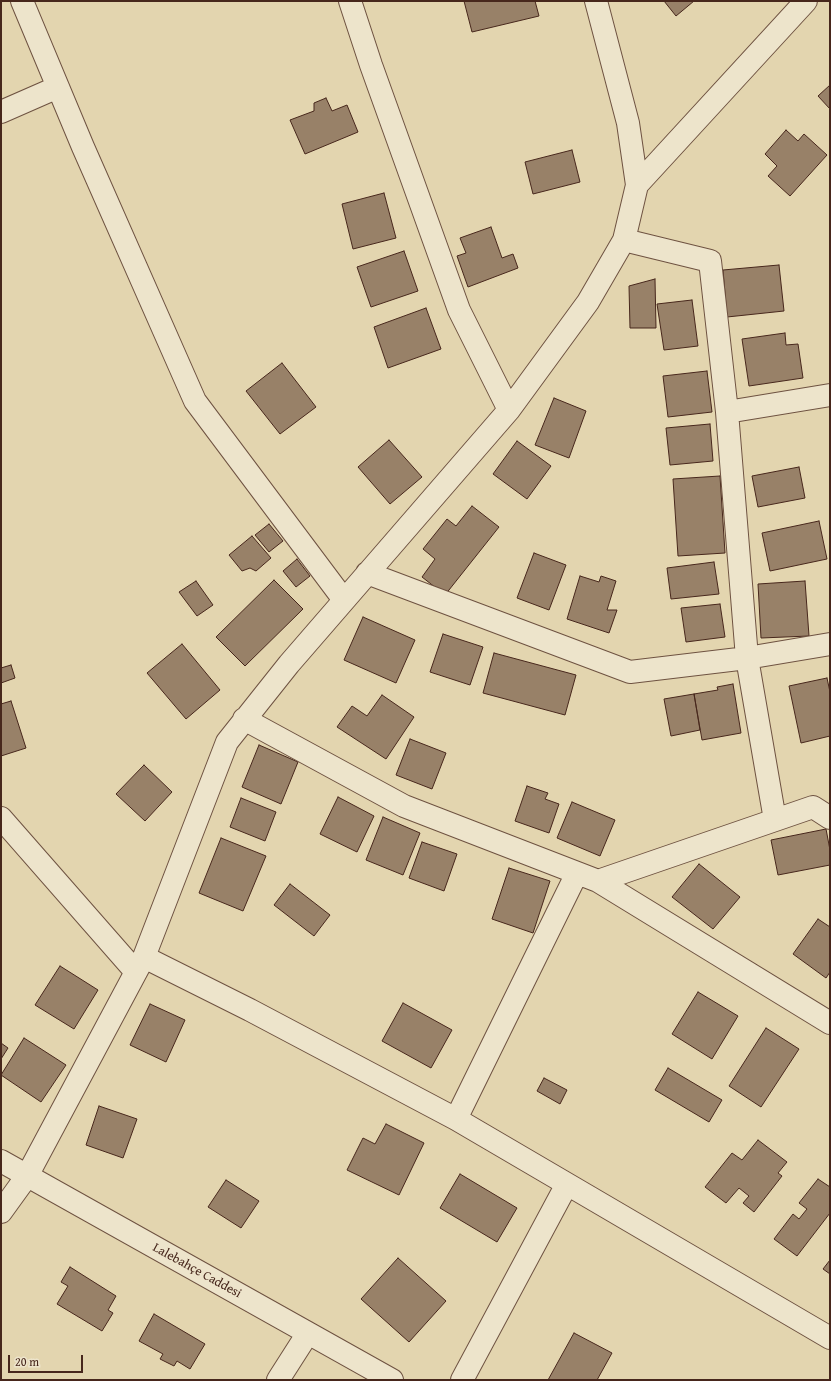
<!DOCTYPE html>
<html>
<head>
<meta charset="utf-8">
<style>
  body { margin:0 }
  #map { position:relative; width:831px; height:1381px; overflow:hidden; background:#e3d5af; font-family:"Gentium Book Plus",serif }
  canvas { display:block }
  .frame { position:absolute; inset:0; border:2px solid #47271c; pointer-events:none }
  .scale { position:absolute; left:8px; top:1355px; width:75px; height:18px; box-sizing:border-box; border:2px solid #47271c; border-top:0; padding-left:5px; font-size:12px; line-height:14px; white-space:nowrap; color:#47271c; -webkit-text-stroke:3px #ede4cb; paint-order:stroke }
</style>
</head>
<body>
<div id="map">
<canvas width="831" height="1381"></canvas>
<div class="frame"></div>
<div class="scale">20 m</div>
</div>
<script>
const g = document.querySelector('canvas').getContext('2d');
g.lineJoin = 'round';
function paint(path, color) { g.fillStyle = color; g.fill(path, 'evenodd'); }
const poly = rows => new Path2D(rows.map(r => 'M' + r).join(''));
function stroke(path, color, width, dash) { g.strokeStyle = color; g.lineWidth = width; g.lineCap = dash ? 'butt' : 'round'; g.setLineDash(dash || []); g.stroke(path); }
function write(font, color, halo, rows, align = 'center') {
  g.font = font + ' "Gentium Book Plus",serif'; g.lineWidth = 3; g.setLineDash([]); g.textBaseline = 'middle'; g.strokeStyle = halo; g.fillStyle = color; for (const [text, x, y, turn = 0] of rows) {
    g.save(); g.translate(x, y); g.rotate((+turn || 0) * Math.PI / 180); g.textAlign = isNaN(turn) ? turn : align; if (halo) g.strokeText(text, 0, 0); g.fillText(text, 0, 0); g.restore();
  }
}
const building = poly([
  [464,1,535,1,539,16,472,32,464,1],
  [664,1,694,1,676,16,664,1],
  [830,85,830,109,818,96,830,85],
  [326,98,332,111,347,105,358,132,305,154,290,120,314,111,314,103,326,98],
  [786,130,798,141,804,134,827,155,790,196,768,176,777,166,765,154,786,130],
  [572,150,580,182,533,194,525,162,572,150],
  [384,193,396,238,353,249,342,204,384,193],
  [491,227,502,258,513,254,518,268,468,287,457,256,466,253,460,238,491,227],
  [404,251,418,291,371,307,357,267,404,251],
  [779,265,784,311,727,317,723,270,779,265],
  [655,279,656,328,630,328,629,286,655,279],
  [692,300,698,346,664,350,657,304,692,300],
  [426,308,441,349,388,368,374,327,426,308],
  [785,333,786,345,798,344,803,378,749,386,742,339,785,333],
  [282,363,316,407,280,434,246,391,282,363],
  [707,371,712,412,668,417,663,376,707,371],
  [554,398,586,411,569,458,535,445,554,398],
  [710,424,713,461,670,465,666,428,710,424],
  [389,440,422,477,390,504,358,467,389,440],
  [517,441,551,466,527,499,493,474,517,441],
  [799,467,805,498,758,507,752,476,799,467],
  [720,476,725,553,678,556,673,479,720,476],
  [472,506,499,527,445,595,422,577,435,559,423,549,447,519,456,526,472,506],
  [819,521,827,559,770,571,762,533,819,521],
  [269,524,283,541,269,552,255,535,269,524],
  [252,536,271,558,256,571,250,568,242,571,229,555,252,536],
  [534,553,566,565,549,610,517,598,534,553],
  [297,559,310,576,296,587,283,571,297,559],
  [714,562,719,594,671,599,667,568,714,562],
  [580,576,599,582,601,576,616,581,607,610,617,610,609,633,567,619,580,576],
  [274,580,303,609,245,666,216,637,274,580],
  [196,581,213,605,197,616,179,592,196,581],
  [805,581,809,636,761,638,758,584,805,581],
  [720,604,725,637,686,642,681,608,720,604],
  [363,617,415,640,396,683,344,660,363,617],
  [443,634,483,647,470,685,430,672,443,634],
  [182,644,220,690,186,719,147,673,182,644],
  [494,653,576,675,565,715,483,693,494,653],
  [11,665,15,678,1,683,1,668,11,665],
  [827,678,830,692,830,736,801,743,789,686,827,678],
  [733,684,741,733,702,740,694,694,718,690,717,687,733,684],
  [694,694,700,730,671,736,664,699,694,694],
  [382,695,414,717,386,759,337,727,352,706,367,716,382,695],
  [11,701,26,748,1,756,1,704,11,701],
  [410,739,446,753,432,789,396,775,410,739],
  [259,745,298,762,281,804,242,787,259,745],
  [144,765,172,792,145,821,116,794,144,765],
  [527,786,548,793,545,799,559,804,549,833,515,821,527,786],
  [338,797,374,816,357,852,320,834,338,797],
  [241,798,276,812,265,841,230,827,241,798],
  [572,802,615,820,600,856,557,838,572,802],
  [383,817,420,833,403,875,366,860,383,817],
  [826,829,830,850,830,865,778,875,771,840,826,829],
  [221,838,266,856,243,911,199,893,221,838],
  [422,842,457,854,444,891,409,878,422,842],
  [699,864,740,897,713,929,672,897,699,864],
  [509,868,550,881,533,933,492,919,509,868],
  [290,884,330,915,314,936,274,905,290,884],
  [818,919,830,927,830,972,826,978,793,954,818,919],
  [60,966,98,990,74,1029,35,1005,60,966],
  [698,992,738,1016,712,1059,672,1034,698,992],
  [403,1003,452,1030,431,1068,382,1041,403,1003],
  [150,1004,185,1020,166,1062,130,1045,150,1004],
  [766,1028,799,1049,761,1107,729,1086,766,1028],
  [24,1038,66,1065,41,1102,1,1075,24,1038],
  [1,1043,8,1048,1,1059,1,1043],
  [668,1068,722,1100,709,1122,655,1090,668,1068],
  [544,1078,567,1090,560,1104,537,1091,544,1078],
  [99,1106,137,1119,123,1158,86,1145,99,1106],
  [386,1124,424,1143,399,1195,347,1170,363,1138,375,1144,386,1124],
  [758,1140,787,1162,778,1173,782,1176,754,1212,743,1203,749,1196,739,1188,726,1203,705,1187,732,1153,742,1160,758,1140],
  [460,1174,517,1208,497,1242,440,1208,460,1174],
  [818,1179,830,1187,830,1213,797,1256,774,1239,793,1214,799,1219,807,1209,799,1203,818,1179],
  [226,1180,259,1201,241,1228,208,1207,226,1180],
  [398,1258,446,1301,409,1342,361,1299,398,1258],
  [830,1260,830,1274,823,1269,830,1260],
  [70,1267,116,1296,108,1310,113,1313,102,1331,57,1304,68,1286,61,1282,70,1267],
  [154,1314,205,1344,190,1369,177,1361,174,1366,160,1359,163,1354,139,1341,154,1314],
  [574,1333,612,1353,597,1380,548,1380,574,1333]
]);
const minor = poly([
  [22,1,83,147,195,401,344,600],
  [350,1,371,65,459,310,509,410],
  [1,112,58,87],
  [637,185,806,1],
  [624,240,710,261,727,412,747,658,775,820],
  [727,412,830,395],
  [367,573,630,672,747,658,830,644],
  [244,719,404,806,598,881,830,1023],
  [1,818,136,972],
  [598,881,813,807,830,818],
  [144,957,250,1010,456,1119,830,1338],
  [456,1119,577,873],
  [1,1161,392,1380],
  [1,1212,27,1176,144,957,227,742,289,664,509,410,588,302,624,240,637,185,628,123,596,1],
  [278,1380,308,1333],
  [462,1380,567,1184]
]);
const streetNames = [
  ["Lalebahçe Caddesi",197,1271,29]
];
paint(building, '#988168');
stroke(building, '#47271c', 1);
stroke(minor, '#6e5241', 24);
stroke(minor, '#ede4cb', 22);
write('13px', '#47271c', '#ede4cb', streetNames);
</script>
</body>
</html>
